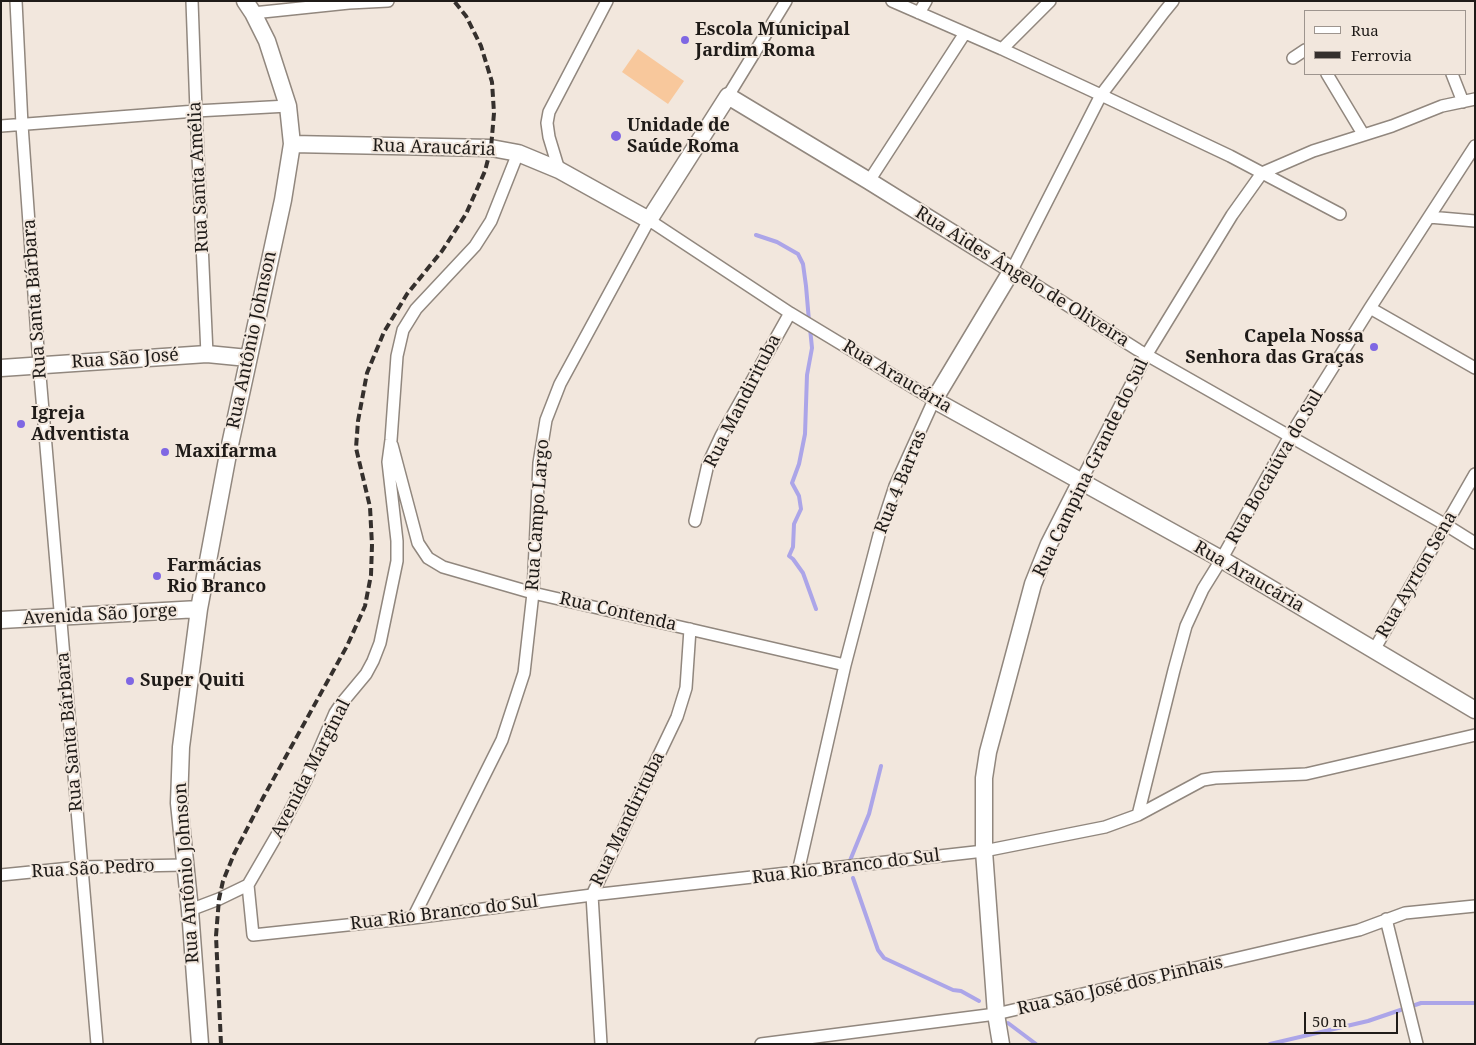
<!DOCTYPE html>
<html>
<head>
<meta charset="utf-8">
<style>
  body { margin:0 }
  #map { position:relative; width:1476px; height:1045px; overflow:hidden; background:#f2e7dd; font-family:"Noto Serif",serif }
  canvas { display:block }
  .frame { position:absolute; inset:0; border:2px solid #1f1b18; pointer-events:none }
  .legend { position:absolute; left:1304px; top:10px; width:162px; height:65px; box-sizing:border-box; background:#f2e7dd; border:1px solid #9e958e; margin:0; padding:6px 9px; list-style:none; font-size:15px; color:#1f1b18 }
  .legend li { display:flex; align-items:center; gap:10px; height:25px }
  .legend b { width:25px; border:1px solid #9e958e }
  .scale { position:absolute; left:1304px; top:1012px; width:94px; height:22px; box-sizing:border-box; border:2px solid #1f1b18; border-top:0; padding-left:6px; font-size:15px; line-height:18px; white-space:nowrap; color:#1f1b18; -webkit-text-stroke:4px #f2e7dd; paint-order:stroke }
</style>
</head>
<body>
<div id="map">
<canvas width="1476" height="1045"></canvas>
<div class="frame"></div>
<ul class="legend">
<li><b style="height:6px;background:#fff"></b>Rua</li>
<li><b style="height:6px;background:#35302d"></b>Ferrovia</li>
</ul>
<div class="scale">50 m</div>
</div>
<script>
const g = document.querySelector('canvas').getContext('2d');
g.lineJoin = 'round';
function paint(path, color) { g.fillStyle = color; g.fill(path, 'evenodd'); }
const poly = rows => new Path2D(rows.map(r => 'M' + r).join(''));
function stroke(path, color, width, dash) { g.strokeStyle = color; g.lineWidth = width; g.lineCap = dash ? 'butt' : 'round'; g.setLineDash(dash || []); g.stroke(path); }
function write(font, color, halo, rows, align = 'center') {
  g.font = font + ' "Noto Serif",serif'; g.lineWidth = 4; g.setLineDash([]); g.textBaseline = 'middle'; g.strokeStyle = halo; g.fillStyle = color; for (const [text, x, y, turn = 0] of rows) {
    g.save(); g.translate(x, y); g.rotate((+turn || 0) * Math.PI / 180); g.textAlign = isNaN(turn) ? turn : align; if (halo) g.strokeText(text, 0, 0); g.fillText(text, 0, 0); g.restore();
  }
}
const green = poly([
  [638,49,684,81,668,104,622,72]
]);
const stream = poly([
  [756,235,777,242,798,254,803,264,806,286,809,321],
  [810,328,812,348,807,375,805,434,799,464,792,483,799,496,801,509,794,524,793,547,789,556,793,559,803,573,816,609],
  [849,863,869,814,881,766],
  [853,878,878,950,884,958,953,990,961,991,979,1001],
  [1008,1023,1036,1044],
  [1270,1044,1368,1021,1421,1003,1475,1003]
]);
const street = poly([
  [16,1,22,125,39,364,97,1044],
  [192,1,196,111,207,354],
  [892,1,1002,49,1101,95,1230,156,1340,214],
  [1173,1,1164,12,1101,95,1012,270,1138,350,1446,525,1475,543],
  [253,13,349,3,388,1],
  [919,13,926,1],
  [1002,49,1050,1],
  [1293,58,1305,50],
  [1327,74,1363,134],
  [1452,74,1463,102],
  [728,96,786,1],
  [1,126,196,111,288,106],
  [559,170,549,137,547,123,549,112,607,1],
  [869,181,965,33],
  [1429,217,1475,221],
  [1370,308,1475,368],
  [392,445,418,543,428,558,443,567,533,593,845,665],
  [1081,481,1147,354,1232,215,1262,173,1313,151,1392,126,1442,106,1475,99],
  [695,521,708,464,721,436,790,313],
  [1374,650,1475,474],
  [1138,815,1174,670,1186,626,1203,589,1221,560,1290,436,1370,308,1475,146],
  [1,875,81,867,185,865],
  [248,885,253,935,413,918,592,895,984,851,1105,827,1138,815,1203,780,1215,778,1306,774,1475,735],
  [190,910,219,899,248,885,281,828,306,780,335,713,341,704,366,674,373,661,380,643,397,561,397,541,388,462,391,440,397,356,403,330,416,309,475,246,491,221,518,153],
  [413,918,502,740,524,673,533,593,539,463,546,420,560,384,649,220,790,313,934,400,895,486,879,535,845,665,798,872],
  [1386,919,1417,1044],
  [601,1044,592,895,677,717,686,688,690,629],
  [761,1044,996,1014,1359,930,1405,913,1475,906]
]);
const secondary = poly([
  [292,144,491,148,518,153,559,170,649,220,728,96,869,181,1012,270,934,400,1221,559,1475,710],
  [1,368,207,354,248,358],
  [1,620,199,609],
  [200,1044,190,910,179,803,181,747,199,609,228,454,283,200,292,144,288,106,267,41,253,13,245,1],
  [1001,1044,996,1014,984,851,984,778,988,752,1033,584,1049,544,1081,481]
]);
const rail = poly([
  [221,1044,216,936,219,899,223,881,234,854,264,796,347,646,365,606,371,575,372,545,370,507,356,448,358,421,367,373,384,332,407,294,442,251,466,214,485,171,491,148,494,113,492,82,481,46,466,16,454,1]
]);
const markers = [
  [685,40,5,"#7f67e3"],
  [616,136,6,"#7f67e3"],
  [1374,347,5,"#7f67e3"],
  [21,424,5,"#7f67e3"],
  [165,452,5,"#7f67e3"],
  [157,576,5,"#7f67e3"],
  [130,681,5,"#7f67e3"]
];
const poiNames = [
  ["Escola Municipal",695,30],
  ["Jardim Roma",695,51],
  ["Unidade de",627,126],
  ["Saúde Roma",627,147],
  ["Capela Nossa",1364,337,"right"],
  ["Senhora das Graças",1364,358,"right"],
  ["Igreja",31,414],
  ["Adventista",31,435],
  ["Maxifarma",175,452],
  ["Farmácias",167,566],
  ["Rio Branco",167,587],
  ["Super Quiti",140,681]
];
const streetNames = [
  ["Rua Araucária",434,148,2],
  ["Rua Santa Amélia",199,177,-93],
  ["Rua Aides Ângelo de Oliveira",1022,277,32],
  ["Rua Santa Bárbara",35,299,-94],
  ["Rua Antônio Johnson",252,340,-78],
  ["Rua São José",125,359,-4],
  ["Rua Araucária",897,377,31],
  ["Rua Mandirituba",743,401,-63],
  ["Rua Bocaiúva do Sul",1275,467,-60],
  ["Rua Campina Grande do Sul",1091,468,-64],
  ["Rua 4 Barras",901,482,-68],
  ["Rua Campo Largo",538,515,-86],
  ["Rua Ayrton Sena",1417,575,-60],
  ["Rua Araucária",1249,577,30],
  ["Rua Contenda",618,612,13],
  ["Avenida São Jorge",100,615,-3],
  ["Rua Santa Bárbara",70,732,-95],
  ["Avenida Marginal",311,769,-63],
  ["Rua Mandirituba",628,819,-64],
  ["Rua Rio Branco do Sul",846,867,-7],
  ["Rua São Pedro",93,869,-3],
  ["Rua Antônio Johnson",187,873,-94],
  ["Rua Rio Branco do Sul",444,913,-7],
  ["Rua São José dos Pinhais",1120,986,-13]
];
paint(green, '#f8c89c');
stroke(stream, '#aca5e8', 4);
stroke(street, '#91877e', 14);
stroke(secondary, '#91877e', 19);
stroke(street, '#fff', 11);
stroke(secondary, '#fff', 16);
stroke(rail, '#35302d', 4, [8, 4]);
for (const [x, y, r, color] of markers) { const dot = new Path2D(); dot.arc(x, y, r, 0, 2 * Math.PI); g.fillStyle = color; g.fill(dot); stroke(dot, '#f2e7dd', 2); }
write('bold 18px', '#1f1b18', '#f2e7dd', poiNames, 'left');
write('18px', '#1f1b18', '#f2e7dd', streetNames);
</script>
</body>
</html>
